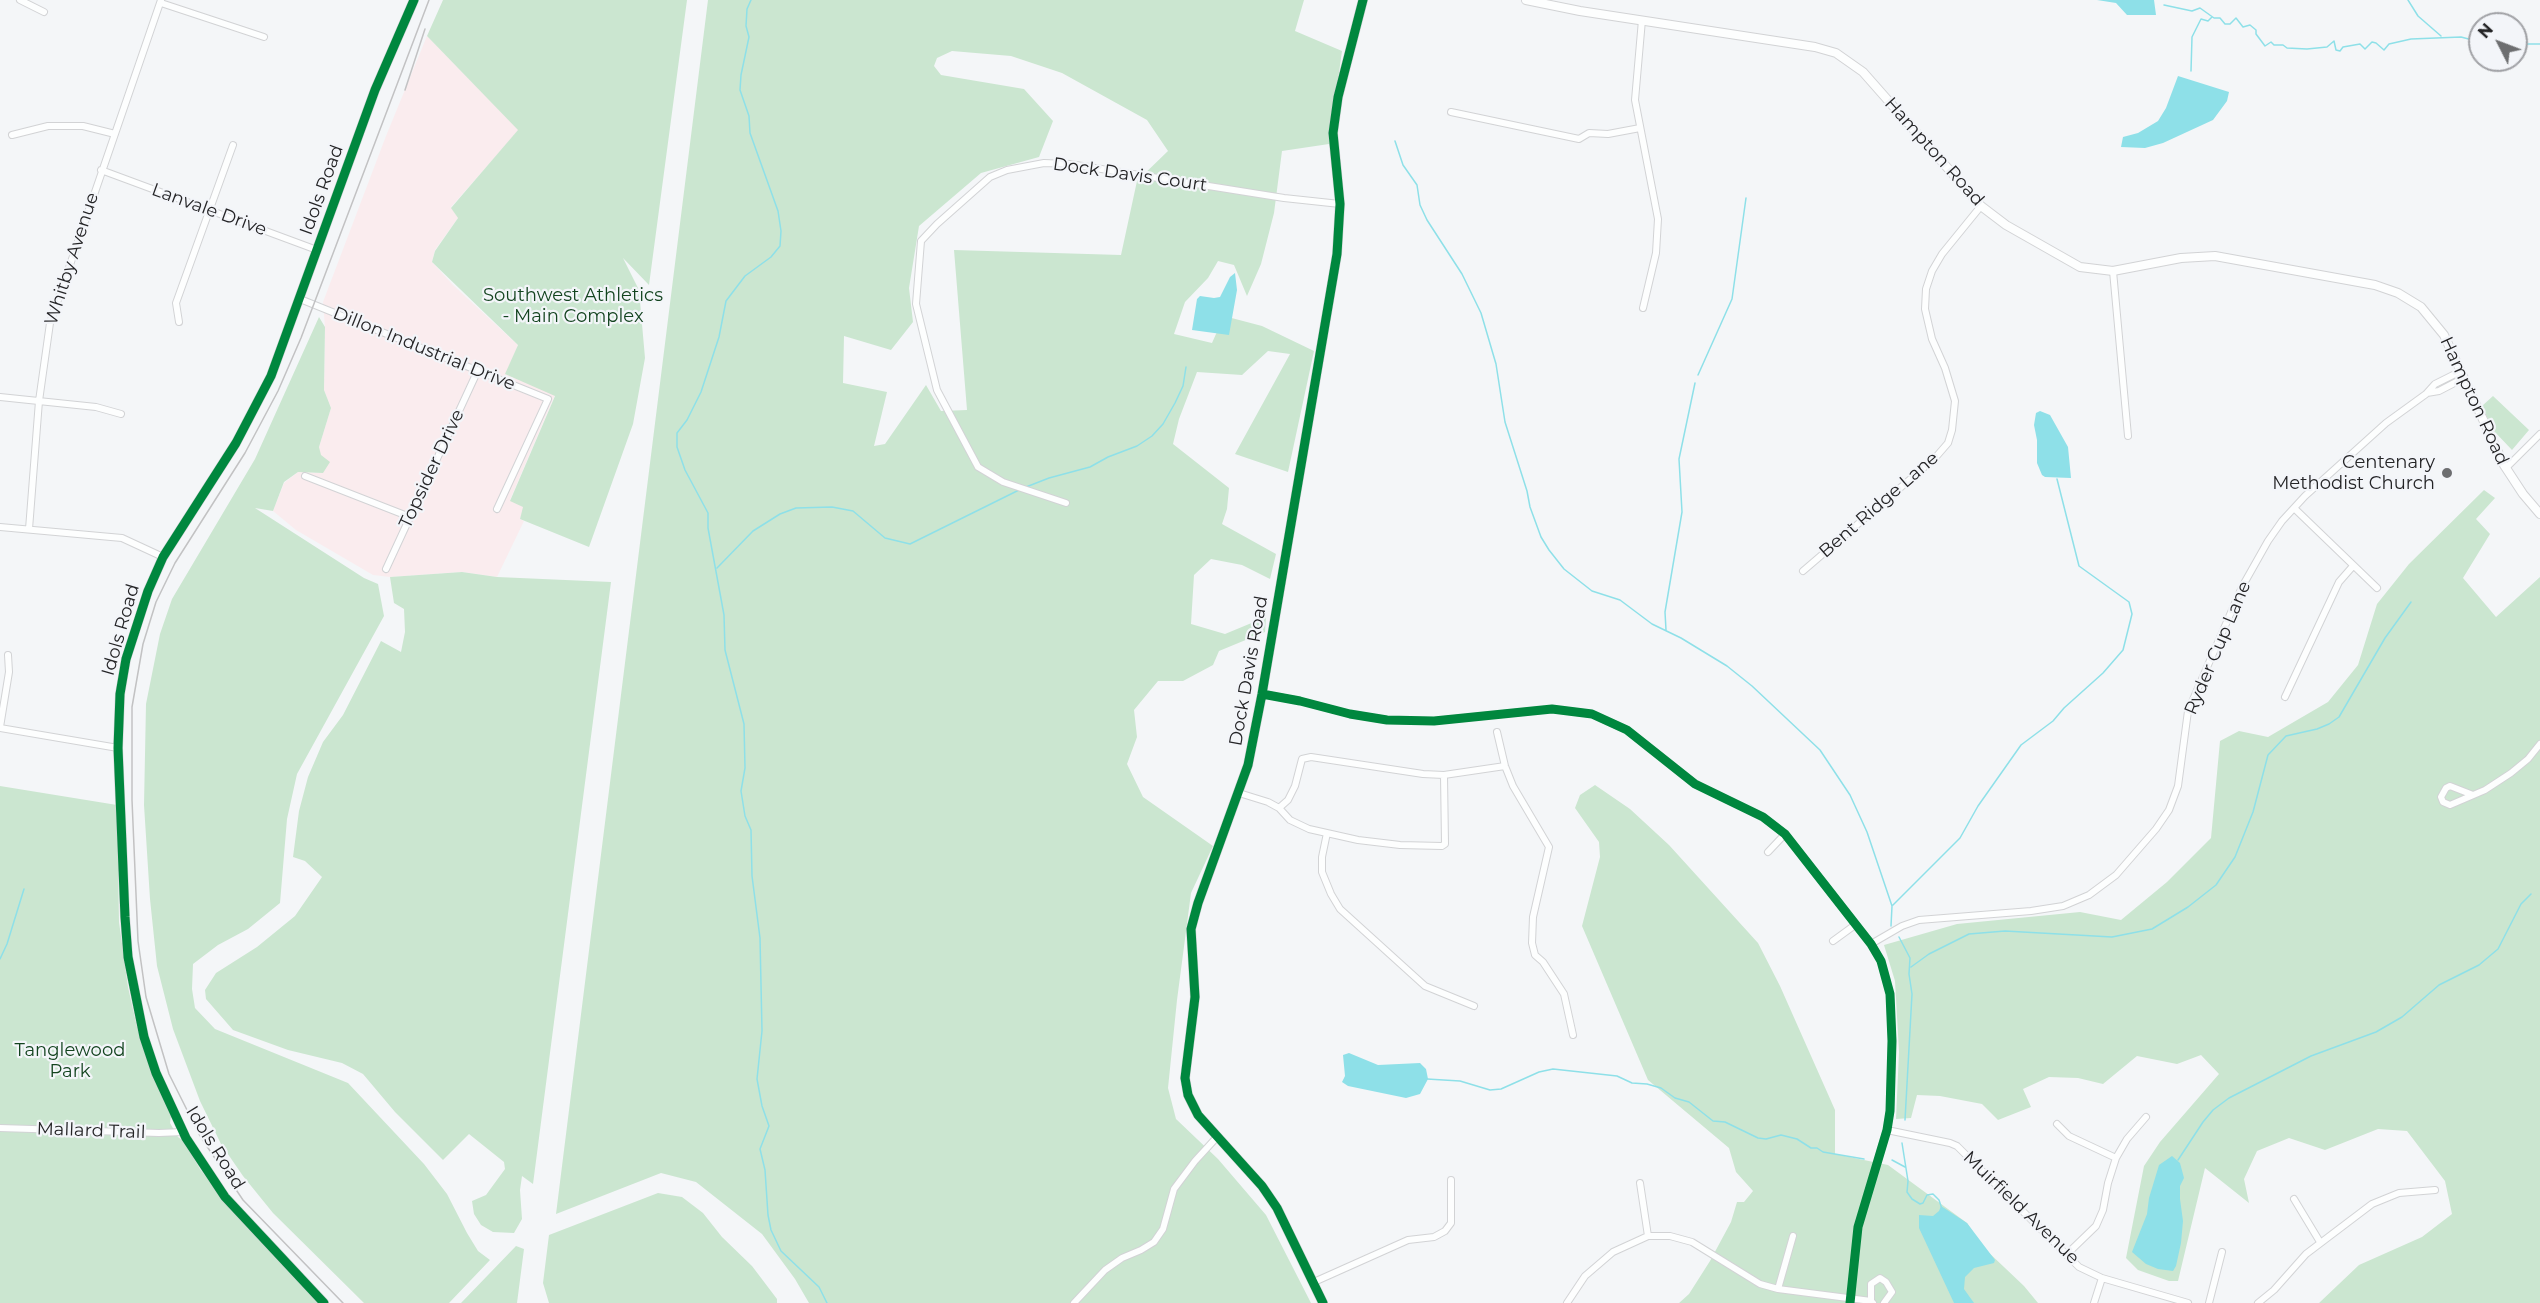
<!DOCTYPE html>
<html>
<head>
<meta charset="utf-8">
<style>
  body { margin:0 }
  #map { position:relative; width:2540px; height:1303px; overflow:hidden; background:#f4f6f8; font-family:Montserrat,sans-serif }
  canvas { display:block }
  .north { position:absolute; left:2468px; top:12px; width:60px; height:60px; box-sizing:border-box; background:#f3f5f9; border:2px solid #a0a1a5; border-radius:50%; rotate:312deg; font-size:16px; font-weight:700; line-height:24px; text-align:center; color:#242426 }
  .north::after { content:''; display:block; margin:auto; width:21px; height:27px; background:#6d6e70; clip-path:polygon(50% 0,100% 100%,50% 72%,0 100%) }
</style>
</head>
<body>
<div id="map">
<canvas width="2540" height="1303"></canvas>
<div class="north">N</div>
</div>
<script>
const g = document.querySelector('canvas').getContext('2d');
g.lineJoin = 'round';
function paint(path, color) { g.fillStyle = color; g.fill(path, 'evenodd'); }
const poly = rows => new Path2D(rows.map(r => 'M' + r).join(''));
function stroke(path, color, width, dash) { g.strokeStyle = color; g.lineWidth = width; g.lineCap = dash ? 'butt' : 'round'; g.setLineDash(dash || []); g.stroke(path); }
function write(font, color, halo, rows, align = 'center') {
  g.font = font + ' Montserrat,sans-serif'; g.lineWidth = 4.5; g.setLineDash([]); g.textBaseline = 'middle'; g.strokeStyle = halo; g.fillStyle = color; for (const [text, x, y, turn = 0] of rows) {
    g.save(); g.translate(x, y); g.rotate((+turn || 0) * Math.PI / 180); g.textAlign = isNaN(turn) ? turn : align; if (halo) g.strokeText(text, 0, 0); g.fillText(text, 0, 0); g.restore();
  }
}
const industrial = poly([
  [427,36,519,130,451,207,458,218,435,250,432,262,453,285,518,345,506,374,555,395,510,500,524,507,520,519,524,521,497,577,462,572,390,577,373,575,296,530,273,511,284,483,298,472,323,473,319,447,331,408,324,390,325,327,323,302,386,136]
]);
const green = poly([
  [443,0,687,0,649,285,623,258,639,290,645,358,633,424,589,547,520,519,523,507,510,501,555,396,505,374,518,345,432,262,435,251,458,218,451,208,518,130,427,36],
  [708,0,1304,0,1295,31,1342,51,1329,144,1282,151,1274,213,1261,264,1247,296,1234,265,1218,261,1208,278,1185,302,1174,334,1212,343,1224,316,1262,326,1314,351,1288,472,1235,454,1290,354,1268,351,1242,375,1197,372,1179,419,1173,444,1229,488,1227,509,1222,524,1276,554,1270,579,1242,565,1211,559,1194,575,1191,624,1225,634,1266,617,1265,632,1219,651,1213,665,1183,681,1158,681,1134,710,1137,737,1127,764,1143,797,1213,846,1191,893,1177,1000,1168,1088,1176,1119,1218,1159,1266,1215,1311,1303,809,1303,795,1279,762,1234,696,1182,661,1173,556,1214],
  [952,51,1011,56,1062,73,1147,120,1168,151,1137,181,1121,255,954,250,967,410,941,411,926,385,885,444,874,446,887,392,843,383,844,336,891,350,913,322,909,288,919,226,981,173,1039,157,1053,121,1024,89,941,75,934,66,937,58],
  [319,317,325,327,324,390,331,408,319,447,321,455,330,462,323,473,298,472,284,482,273,511,255,508,364,578,378,584,384,616,297,774,287,819,280,903,248,929,218,945,193,964,192,989,195,1008,215,1029,348,1083,424,1164,447,1194,467,1233,478,1251,490,1260,449,1303,364,1303,273,1213,243,1176,221,1144,200,1101,173,1029,157,966,150,899,144,805,146,704,160,634,172,599,255,459],
  [2493,396,2529,430,2512,450,2493,430,2482,406],
  [2484,490,2495,498,2476,519,2490,534,2463,578,2496,617,2540,577,2540,1303,2319,1303,2359,1265,2422,1237,2452,1214,2445,1181,2407,1131,2378,1129,2325,1150,2289,1138,2257,1151,2244,1179,2249,1203,2205,1168,2178,1281,2169,1281,2138,1270,2126,1258,2144,1166,2160,1142,2219,1074,2201,1055,2177,1064,2137,1056,2103,1084,2078,1078,2049,1077,2023,1089,2031,1107,1998,1120,1982,1104,1940,1096,1917,1095,1911,1118,1896,1119,1899,1052,1895,981,1884,945,1957,924,2080,912,2121,920,2167,882,2211,838,2220,741,2239,731,2268,737,2328,702,2358,665,2377,604,2409,564],
  [462,572,497,577,611,582,533,1184,522,1176,520,1190,522,1219,514,1233,493,1232,481,1225,474,1214,472,1201,486,1195,505,1169,504,1162,469,1134,443,1160,395,1112,363,1074,342,1063,288,1050,233,1030,206,999,205,990,216,973,257,947,295,916,322,877,305,861,293,857,299,811,308,777,323,742,343,715,381,641,401,652,405,632,404,609,394,603,390,577],
  [1595,785,1630,809,1669,845,1758,943,1780,986,1835,1110,1835,1154,1888,1165,1967,1223,1985,1249,2024,1286,2038,1303,1679,1303,1689,1294,1710,1261,1731,1222,1737,1202,1744,1202,1753,1191,1736,1172,1729,1148,1648,1080,1582,926,1600,857,1599,842,1575,808,1580,795],
  [0,786,117,805,119,922,128,987,137,1027,160,1092,171,1116,170,1123,178,1137,184,1141,200,1169,228,1205,320,1303,0,1303],
  [658,1193,682,1197,703,1213,722,1237,752,1266,777,1299,777,1303,549,1303,543,1283,549,1235],
  [516,1246,524,1249,517,1303,461,1303]
]);
const water = poly([
  [2097,0,2154,0,2156,15,2127,15,2116,3],
  [2178,76,2229,92,2227,101,2213,120,2163,143,2145,148,2121,147,2123,137,2138,133,2158,121,2166,108],
  [1235,273,1237,290,1229,335,1192,330,1197,299,1200,296,1214,298,1220,297,1230,277],
  [2040,411,2050,415,2068,447,2071,478,2045,477,2042,475,2037,463,2037,440,2034,425,2036,413],
  [1349,1053,1378,1065,1420,1063,1426,1069,1428,1079,1420,1094,1406,1098,1348,1086,1342,1082,1345,1076,1343,1055],
  [2172,1156,2180,1163,2184,1178,2180,1186,2180,1199,2183,1221,2181,1243,2176,1266,2173,1271,2158,1269,2146,1264,2132,1252,2147,1214,2149,1198,2159,1165],
  [1941,1206,1967,1223,1995,1260,1994,1263,1974,1268,1965,1277,1964,1289,1974,1303,1954,1303,1919,1228,1919,1215,1933,1216,1939,1211]
]);
const stream = poly([
  [751,0,747,9,746,26,749,37,741,75,740,90,749,116,750,133,778,211,781,231,780,246,771,257,745,276,726,301,719,337,701,392,687,420,677,433,677,447,685,470,708,513,708,528,724,615,725,650,744,724,745,768,741,791,745,816,751,830,752,876,760,938,762,1031,757,1079,762,1106,769,1126,760,1149,765,1170,768,1215,771,1230,781,1251,819,1287,827,1303],
  [2408,0,2418,16,2441,36],
  [2164,5,2192,11,2200,8,2214,18,2220,18,2225,24,2230,24,2236,18,2243,27,2250,25,2256,30,2256,34,2265,46,2271,42,2274,45,2283,45,2287,48,2307,49,2327,47,2334,41,2336,50,2340,51,2343,47,2360,44,2365,49,2372,42,2376,43,2384,50,2389,44,2411,39,2461,37,2480,42],
  [2516,44,2540,44],
  [2191,71,2192,37,2201,19,2208,21,2212,17],
  [1395,141,1403,165,1417,185,1420,205,1427,220,1462,274,1481,313,1496,364,1505,422,1527,491,1530,507,1541,537,1549,550,1564,569,1592,591,1620,600,1652,624,1681,638,1727,666,1752,686,1820,750,1850,795,1867,832,1892,906,1891,926],
  [1698,375,1732,299,1746,198],
  [1026,487,1049,478,1090,467,1108,457,1137,446,1152,436,1163,424,1175,403,1183,386,1186,367],
  [717,568,753,531,780,514,796,508,832,507,853,511,885,538,910,544,1019,490],
  [1666,630,1665,612,1682,512,1679,459,1695,383],
  [1893,905,1960,838,1978,806,2021,745,2053,721,2064,708,2103,673,2123,650,2132,614,2129,602,2079,566,2057,479],
  [1899,937,1910,958,1909,974,1912,994,1905,1120],
  [0,959,7,944,24,889],
  [1911,967,1929,954,1969,934,2005,931,2112,937,2152,929,2188,907,2216,885,2235,857,2253,812,2268,755,2286,736,2317,729,2329,724,2339,717,2385,638,2411,602],
  [1427,1079,1460,1081,1490,1090,1501,1089,1539,1072,1553,1069,1617,1076,1632,1083,1647,1084,1661,1088,1675,1098,1689,1102,1713,1121,1725,1122,1758,1138,1766,1139,1781,1135,1797,1139,1811,1148,1817,1148,1823,1152,1864,1159],
  [1902,1143,1908,1181,1907,1192,1912,1199,1920,1204,1923,1203,1927,1195,1933,1194,1939,1200,1942,1209],
  [1892,1160,1905,1167],
  [2178,1160,2203,1122,2213,1110,2229,1098,2311,1056,2376,1032,2402,1017,2439,985,2479,965,2498,949,2521,904,2531,894]
]);
const street = poly([
  [20,0,44,12],
  [161,3,264,37],
  [1642,20,1635,100,1658,219,1656,253,1643,308],
  [1451,112,1579,139,1589,133,1608,134,1640,128],
  [12,135,48,126,83,126,115,134],
  [101,170,317,250],
  [2113,271,2128,436],
  [300,299,548,399,497,509],
  [179,322,176,303,233,145],
  [2427,393,2439,391,2464,378],
  [0,397,96,407,121,414],
  [2506,468,2540,434],
  [305,476,410,517],
  [1066,503,1003,482,978,467,937,390,916,304,921,241,937,224,990,177,1007,170,1044,163,1070,164,1284,198,1340,204],
  [2294,508,2377,588],
  [0,527,122,538,163,557],
  [29,529,39,401,50,323,161,0],
  [386,569,478,370],
  [1803,571,1935,458,1948,443,1952,430,1955,401,1945,368,1932,339,1925,309,1926,289,1932,271,1942,254,1981,206],
  [1262,694,1300,701,1350,714,1387,720,1434,721,1552,709,1592,714,1627,730,1695,784,1763,817,1785,834,1871,944,1881,961,1890,994,1892,1041,1890,1111,1887,1130,1858,1227,1850,1303],
  [2285,697,2339,582,2353,566],
  [0,727,9,672,8,655],
  [0,728,118,748],
  [1497,732,1505,766,1513,786,1549,847,1533,917,1532,943,1535,955,1543,962,1564,994,1573,1035],
  [1239,793,1268,802,1279,808,1290,820,1309,829,1358,840,1400,845,1442,846,1445,844,1444,775],
  [2473,795,2450,786,2446,788,2441,797,2443,802,2450,805,2485,790,2511,773,2528,759,2540,744],
  [1279,808,1288,800,1295,786,1302,759,1311,757,1423,774,1444,775,1505,766],
  [1327,833,1322,857,1322,872,1331,894,1340,909,1425,986,1474,1006],
  [1768,852,1785,834],
  [1833,941,1855,925],
  [1871,944,1902,926,1919,920,2031,911,2063,906,2089,895,2116,875,2156,829,2169,810,2178,786,2188,711,2242,587,2268,541,2282,521,2305,496,2386,423,2426,394,2435,384,2461,371],
  [2057,1124,2069,1136,2116,1158],
  [0,1128,159,1133,183,1132],
  [1887,1130,1950,1143,1957,1146,2079,1267,2102,1278,2188,1303],
  [1640,1183,1648,1236],
  [2294,1199,2320,1242],
  [2066,1255,2096,1226,2103,1210,2108,1183,2116,1158,2127,1139,2146,1117],
  [1314,1282,1408,1240,1434,1237,1445,1231,1451,1223,1451,1180],
  [1778,1289,1793,1236],
  [1871,1301,1871,1284,1880,1278,1886,1282,1892,1292,1884,1303],
  [1074,1303,1105,1270,1122,1258,1141,1250,1154,1242,1163,1229,1174,1189,1195,1161,1217,1137],
  [1567,1303,1585,1276,1613,1252,1648,1236,1670,1236,1692,1242,1760,1284,1778,1289,1871,1301,1873,1303],
  [2094,1303,2102,1278],
  [2209,1303,2222,1252],
  [2258,1303,2274,1290,2306,1254,2372,1204,2399,1193,2435,1190]
]);
const secondary = poly([
  [1526,0,1580,11,1815,47,1836,53,1863,72,1981,206,2006,225,2080,267,2113,271,2181,258,2215,256,2375,285,2398,293,2421,307,2444,335,2504,465,2523,494,2540,514],
  [324,1303,225,1197,186,1138,156,1073,144,1037,128,957,125,917,118,748,120,694,126,659,148,591,163,557,236,443,271,376,375,90,414,0],
  [1323,1303,1277,1208,1262,1186,1198,1115,1188,1095,1185,1078,1195,997,1191,929,1198,903,1248,765,1262,694,1337,254,1340,204,1333,133,1338,97,1363,0]
]);
const rail = poly([
  [405,90,425,29],
  [343,1303,243,1200,200,1136,169,1074,146,997,138,941,132,800,132,707,143,644,156,602,175,563,245,453,278,391,301,338,429,0]
]);
const cycleway = poly([
  [1262,694,1300,701,1350,714,1387,720,1434,721,1552,709,1592,714,1627,730,1695,784,1763,817,1785,834,1871,944,1881,961,1890,994,1892,1041,1890,1111,1887,1130,1858,1227,1850,1303],
  [324,1303,225,1197,186,1138,156,1073,144,1037,128,957,125,917,118,748,120,694,126,659,148,591,163,557,236,443,271,376,375,90,414,0],
  [1323,1303,1277,1208,1262,1186,1198,1115,1188,1095,1185,1078,1195,997,1191,929,1198,903,1248,765,1262,694,1337,254,1340,204,1333,133,1338,97,1363,0]
]);
const markers = [
  [2447,473,6,"#6d6e70"]
];
const streetNames = [
  ["Hampton Road",1934,152,48],
  ["Dock Davis Court",1130,175,8],
  ["Idols Road",322,190,-70],
  ["Lanvale Drive",209,210,20],
  ["Whitby Avenue",72,259,-72],
  ["Dillon Industrial Drive",424,349,22],
  ["Hampton Road",2474,401,65],
  ["Topsider Drive",432,469,-65],
  ["Bent Ridge Lane",1879,505,-41],
  ["Idols Road",121,630,-74],
  ["Ryder Cup Lane",2218,648,-67],
  ["Dock Davis Road",1249,671,-80],
  ["Mallard Trail",91,1131,2],
  ["Idols Road",215,1148,58],
  ["Muirfield Avenue",2021,1208,44]
];
const parkNames = [
  ["Southwest Athletics",573,296],
  ["- Main Complex",573,317],
  ["Tanglewood",70,1051],
  ["Park",70,1072]
];
const poiNames = [
  ["Centenary",2435,463],
  ["Methodist Church",2435,484]
];
paint(industrial, '#faecee');
paint(green, '#cbe6d0');
paint(water, '#8ee0e8');
stroke(stream, '#8ee0e8', 1.5);
stroke(street, '#d2d3d5', 8);
stroke(secondary, '#d2d3d5', 10);
stroke(street, '#fdfefe', 6);
stroke(secondary, '#fdfefe', 8);
stroke(rail, '#c2c2c3', 1.5);
stroke(cycleway, '#00873e', 9);
for (const [x, y, r, color] of markers) { const dot = new Path2D(); dot.arc(x, y, r, 0, 2 * Math.PI); g.fillStyle = color; g.fill(dot); stroke(dot, '#f3f5f9', 2); }
write('18px', '#242426', '#f3f5f9', streetNames);
write('18px', '#13441f', '#f3f5f9', parkNames);
write('18px', '#242426', '#f3f5f9', poiNames, 'right');
</script>
</body>
</html>
